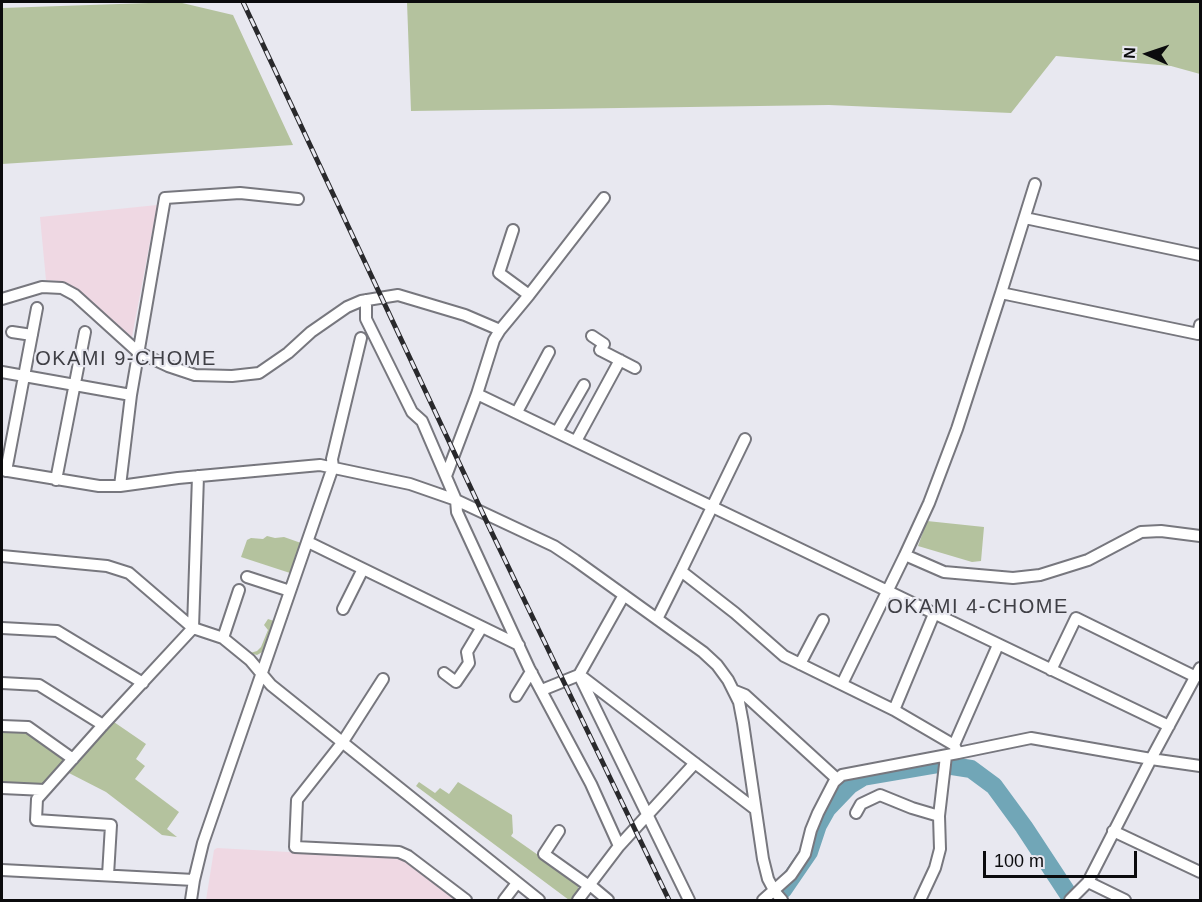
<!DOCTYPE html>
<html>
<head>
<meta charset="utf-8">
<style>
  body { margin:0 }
  #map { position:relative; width:1202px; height:902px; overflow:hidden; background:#e8e8f0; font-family:Arial,sans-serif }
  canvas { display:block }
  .frame { position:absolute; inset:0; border:3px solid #0b0b0d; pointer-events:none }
  .north { position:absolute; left:1118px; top:24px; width:60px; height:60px; -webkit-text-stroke:4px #e8e8f0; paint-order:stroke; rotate:273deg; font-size:16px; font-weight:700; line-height:24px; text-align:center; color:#0b0b0d }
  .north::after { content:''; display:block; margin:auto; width:21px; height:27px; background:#0b0b0d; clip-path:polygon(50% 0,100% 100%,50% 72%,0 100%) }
  .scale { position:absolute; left:983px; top:851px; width:154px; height:27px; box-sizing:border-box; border:3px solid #0b0b0d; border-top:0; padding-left:8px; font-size:18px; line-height:21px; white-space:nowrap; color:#0b0b0d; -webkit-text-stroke:4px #e8e8f0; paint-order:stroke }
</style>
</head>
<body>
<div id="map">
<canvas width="1202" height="902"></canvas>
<div class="frame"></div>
<div class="north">N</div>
<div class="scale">100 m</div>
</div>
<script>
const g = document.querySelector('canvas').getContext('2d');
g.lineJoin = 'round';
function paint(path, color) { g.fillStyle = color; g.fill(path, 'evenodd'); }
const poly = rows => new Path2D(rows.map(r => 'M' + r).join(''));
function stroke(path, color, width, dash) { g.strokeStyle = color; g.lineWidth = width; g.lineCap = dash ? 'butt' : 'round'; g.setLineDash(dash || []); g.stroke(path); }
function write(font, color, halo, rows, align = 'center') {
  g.font = font + ' Arial,sans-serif'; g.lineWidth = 4.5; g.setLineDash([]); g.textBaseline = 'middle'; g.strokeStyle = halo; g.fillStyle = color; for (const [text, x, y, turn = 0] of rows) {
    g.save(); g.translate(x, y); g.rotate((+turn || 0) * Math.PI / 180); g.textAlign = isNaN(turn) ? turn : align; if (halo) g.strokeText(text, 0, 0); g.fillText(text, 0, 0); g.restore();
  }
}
const education = poly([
  [157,205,132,337,73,286,59,281,46,280,40,217],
  [217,848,396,858,404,861,455,900,206,900,214,850]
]);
const green = poly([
  [178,2,233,15,293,145,2,164,2,8],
  [407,2,1200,2,1200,74,1171,66,1056,56,1011,113,829,105,411,111],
  [927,521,984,527,981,561,972,562,918,546],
  [267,536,275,538,284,537,301,543,290,573,241,557,247,540,251,538,263,539],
  [268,619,274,621,264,651,257,655,250,653,257,651,261,647,268,630,264,625],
  [111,720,146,744,136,759,145,766,135,779,179,812,167,829,177,837,162,835,106,792,67,772],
  [2,730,21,731,29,733,67,759,45,784,2,783],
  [419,782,435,793,440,788,449,794,458,782,512,815,513,833,511,836,578,883,578,894,572,900,569,900,416,786]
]);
const river = poly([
  [783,890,809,852,818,825,827,809,850,785,863,777,939,764,971,769,994,786,1024,827,1072,900]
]);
const minor = poly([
  [1035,184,1001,293,1198,334,1200,325],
  [1025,218,1200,255],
  [513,230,499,273,529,295],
  [2,299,42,287,62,288,75,295,138,352,168,366,195,375,232,376,259,373,288,353,311,332,347,307,361,301,398,295,465,315,500,330,494,340,477,394,446,476],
  [366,300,366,319,412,412,422,421,456,500,457,512,529,668,591,784,619,846],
  [500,330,529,295,604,198],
  [12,332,32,335],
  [592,336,604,344,600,350,635,368],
  [2,372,131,395],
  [477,394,1169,726],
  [517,412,549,352],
  [557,432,584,385],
  [576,441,620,360],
  [2,470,99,486,120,486,178,478,320,465,410,484,456,500,554,546,575,560,703,652,717,665,728,680,739,702,743,723,763,859,768,879,775,892,782,900],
  [6,471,37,308],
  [56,480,85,332],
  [120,486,131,395,165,198,240,193,298,199],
  [308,542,519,645],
  [905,555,929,503,957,429,1001,293],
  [2,556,107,566,129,573,193,628,223,638,250,660,271,685,539,900],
  [681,571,745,439],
  [247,577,290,591],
  [343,609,363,569],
  [657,619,681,571,735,613,784,656,894,710,954,745,958,753,842,775,834,782,818,813,811,830,805,854,791,875,763,900],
  [2,628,57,631,143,683],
  [223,638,239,590],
  [800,664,823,620],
  [1200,668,1151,759,1200,766],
  [1051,670,1076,618,1196,677],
  [444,673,456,682,469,663,467,652,482,627],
  [579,675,689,900],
  [581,676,755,809],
  [383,679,342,743,297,800,295,847,399,852,408,856,466,900],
  [2,683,39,685,103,725],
  [842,684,905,555,944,572,1013,578,1040,575,1088,560,1141,532,1161,531,1200,536],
  [542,690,579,675,624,595],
  [735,691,745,695,837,779],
  [516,696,529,675,532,673],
  [894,710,934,614],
  [2,726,28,727,73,759],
  [954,745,998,645],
  [958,753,1031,738,1151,759,1088,882,1070,900],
  [2,788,45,790],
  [856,813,861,804,880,795,912,808,939,816],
  [559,831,544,854,589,886],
  [1113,831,1200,872],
  [2,870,194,880],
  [108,875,111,825,36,820,37,799,103,725,193,628,198,476],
  [1088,882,1125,900],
  [590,885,608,900],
  [191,900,194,880,203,843,333,467,332,459,361,338],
  [504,900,517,883],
  [578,900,619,846,695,763],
  [920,900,935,868,940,849,939,816,946,756]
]);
const rail = poly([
  [243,2,491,531,669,900]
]);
const neighbourhoodNames = [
  ["OKAMI 9-CHOME",126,359],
  ["OKAMI 4-CHOME",978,607]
];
paint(education, '#efd8e3');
paint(green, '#b4c29e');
stroke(river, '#71a6b7', 18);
stroke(minor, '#77777e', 14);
stroke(minor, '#fff', 10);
stroke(rail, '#29292c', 5);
stroke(rail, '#e8e8f0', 3, [9]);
g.letterSpacing = '1.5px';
write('20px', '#3f3f45', '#e8e8f0', neighbourhoodNames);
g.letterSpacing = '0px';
</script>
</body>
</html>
